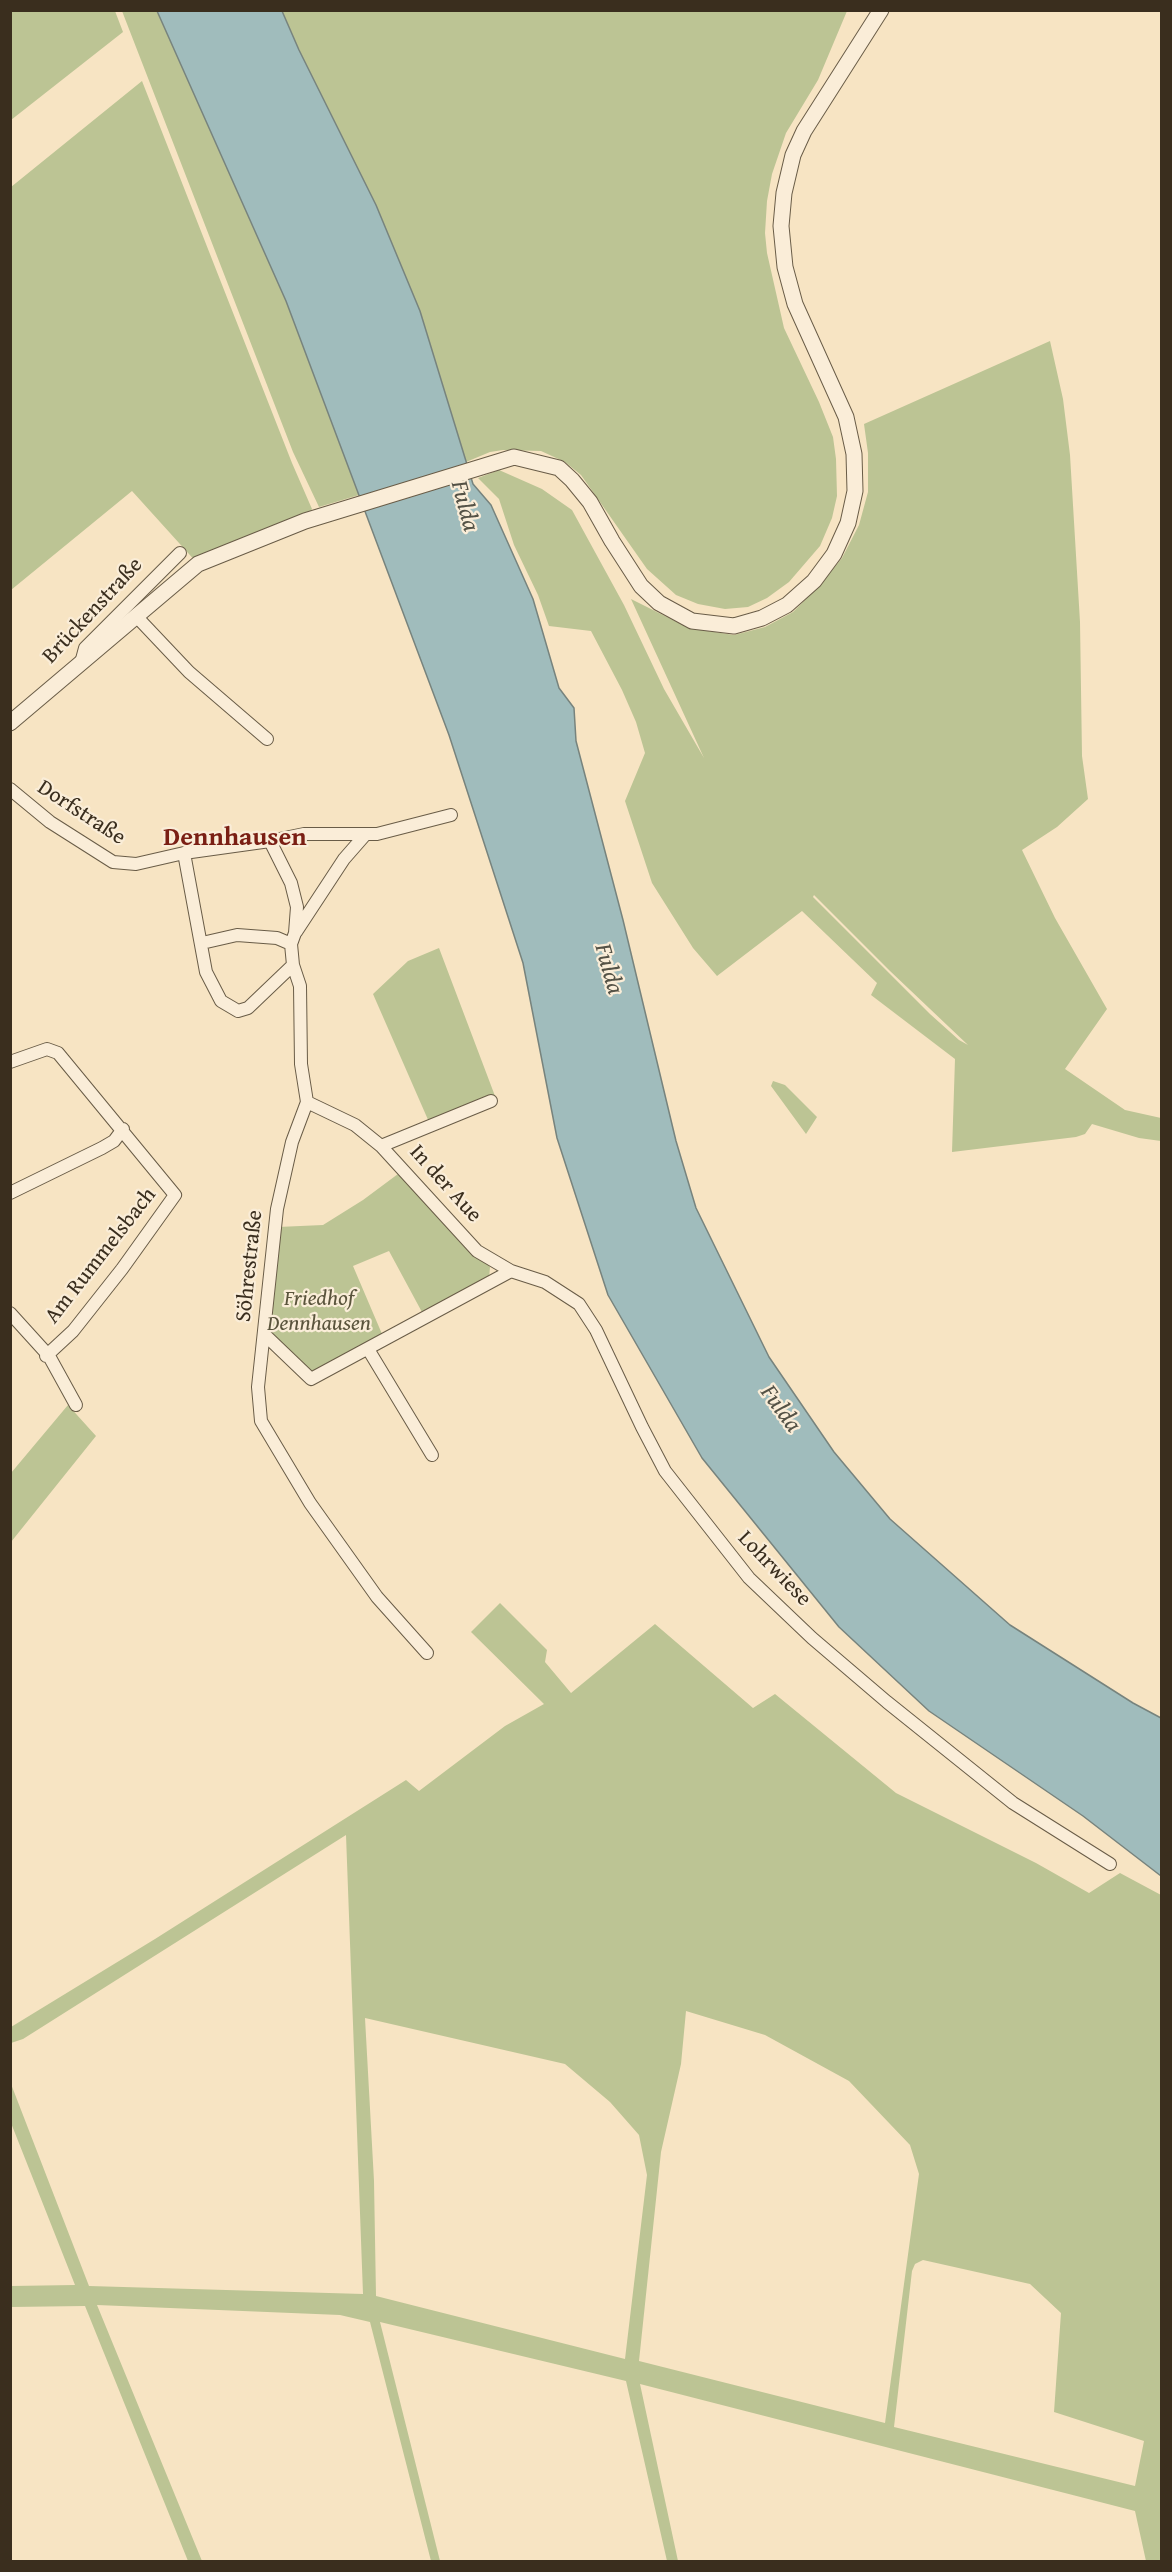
<!DOCTYPE html>
<html>
<head>
<meta charset="utf-8">
<style>
  body { margin:0 }
  #map { position:relative; width:1172px; height:2572px; overflow:hidden; background:#f7e4c3; font-family:"Gentium Book Plus",serif }
  canvas { display:block }
  .frame { position:absolute; inset:0; border:12px solid #3a2e1e; pointer-events:none }
</style>
</head>
<body>
<div id="map">
<canvas width="1172" height="2572"></canvas>
<div class="frame"></div>
</div>
<script>
const g = document.querySelector('canvas').getContext('2d');
g.lineJoin = 'round';
function paint(path, color) { g.fillStyle = color; g.fill(path, 'evenodd'); }
const poly = rows => new Path2D(rows.map(r => 'M' + r).join(''));
function stroke(path, color, width, dash) { g.strokeStyle = color; g.lineWidth = width; g.lineCap = dash ? 'butt' : 'round'; g.setLineDash(dash || []); g.stroke(path); }
function write(font, color, halo, rows, align = 'center') {
  g.font = font + ' "Gentium Book Plus",serif'; g.lineWidth = 4.5; g.setLineDash([]); g.textBaseline = 'middle'; g.strokeStyle = halo; g.fillStyle = color; for (const [text, x, y, turn = 0] of rows) {
    g.save(); g.translate(x, y); g.rotate((+turn || 0) * Math.PI / 180); g.textAlign = isNaN(turn) ? turn : align; if (halo) g.strokeText(text, 0, 0); g.fillText(text, 0, 0); g.restore();
  }
}
const green = poly([
  [11,10,115,11,123,32,11,120],
  [122,11,157,11,286,301,359,495,319,507,293,452],
  [282,11,847,11,818,80,786,133,772,174,767,201,765,233,767,253,784,328,819,402,833,437,836,459,837,496,832,518,820,546,789,582,767,598,748,607,725,609,698,604,676,595,647,569,581,475,565,462,541,451,503,450,490,452,466,462,420,311,376,205,299,50],
  [142,81,292,463,312,509,305,521,198,564,132,491,11,590,11,187],
  [1050,341,1063,399,1070,455,1080,622,1082,756,1088,799,1057,827,1022,850,1055,918,1107,1009,1065,1069,1125,1110,1161,1118,1161,1141,1139,1138,1092,1124,1085,1134,1076,1137,952,1152,955,1059,871,995,877,983,802,911,717,976,693,948,652,883,625,801,645,753,636,722,622,690,591,631,549,626,538,595,514,545,499,499,478,478,499,470,542,489,572,510,624,605,664,689,704,758,631,599,689,628,734,635,765,627,793,612,819,586,842,558,859,525,868,492,868,453,864,424],
  [814,895,890,971,968,1045,959,1040,930,1014,813,897],
  [439,948,495,1096,429,1122,373,994,408,961],
  [773,1081,785,1085,817,1117,806,1134,771,1086],
  [398,1174,490,1267,489,1278,423,1314,389,1251,353,1266,382,1334,309,1373,267,1333,278,1227,323,1225,363,1200],
  [68,1405,96,1436,11,1542,11,1473],
  [500,1603,547,1650,545,1662,571,1693,655,1624,753,1708,775,1694,896,1793,1036,1863,1089,1893,1120,1873,1161,1895,1161,2561,1146,2561,1135,2511,640,2384,678,2561,667,2561,626,2381,380,2322,440,2561,431,2561,370,2322,340,2315,97,2305,202,2561,188,2561,85,2306,11,2307,11,2286,75,2285,11,2123,11,2084,89,2286,363,2294,346,1835,23,2039,11,2043,11,2027,155,1939,406,1780,419,1791,505,1726,544,1704,471,1632],
  [686,2011,765,2035,849,2081,910,2145,919,2174,885,2423,639,2361,661,2152,681,2064],
  [365,2018,565,2064,610,2102,639,2135,647,2175,625,2359,376,2296,374,2181],
  [923,2260,1030,2284,1061,2313,1054,2412,1144,2441,1135,2486,894,2427,912,2271,915,2264]
]);
const water = poly([
  [157,11,282,11,299,50,376,205,420,311,473,484,491,505,533,599,559,688,574,708,576,741,623,920,676,1141,696,1208,769,1357,834,1452,890,1519,1010,1625,1133,1703,1161,1718,1161,1876,1083,1816,929,1711,839,1627,702,1458,608,1295,557,1138,523,963,449,735,286,301,157,11]
]);
const minor = poly([
  [136,616,189,672,267,739],
  [81,663,85,648,180,553],
  [10,789,50,822,113,862,136,864,184,853,270,841,304,834,377,834,451,815],
  [270,841,291,883,297,907,295,933,291,944,293,965,300,986,301,1064,307,1102,292,1142,277,1209,258,1387,261,1421,310,1503,377,1597,427,1653],
  [184,853,206,972,221,1001,238,1011,248,1008,293,965],
  [296,932,344,859,365,835],
  [202,943,237,935,277,938,291,944],
  [10,1062,47,1049,58,1053,175,1195,122,1269,73,1331,46,1356],
  [307,1102,355,1125,381,1146,491,1101],
  [381,1146,477,1251,511,1271,545,1282,579,1304,596,1330,642,1427,665,1471,749,1578,812,1638,887,1702,1013,1803,1110,1864],
  [10,1193,102,1148,114,1141,123,1129],
  [10,1313,49,1356,76,1405],
  [264,1334,311,1379,511,1271],
  [368,1349,432,1455]
]);
const tertiary = poly([
  [10,723,198,564,305,521,514,457,559,468,572,480,590,502,612,541,641,586,659,603,692,621,734,626,762,618,787,605,814,581,834,554,848,523,855,491,854,454,846,417,795,304,785,267,781,226,784,193,793,155,804,131,881,10]
]);
const streetNames = [
  ["Brückenstraße",93,611,-47],
  ["Dorfstraße",81,813,33],
  ["In der Aue",445,1184,48],
  ["Am Rummelsbach",101,1256,-52],
  ["Söhrestraße",250,1266,-84],
  ["Lohrwiese",774,1569,46]
];
const parkNames = [
  ["Friedhof",319,1299],
  ["Dennhausen",319,1324]
];
const waterNames = [
  ["Fulda",464,506,75],
  ["Fulda",608,969,74],
  ["Fulda",780,1409,54]
];
const quarterNames = [
  ["Dennhausen",235,838]
];
paint(green, '#bcc494');
paint(water, '#a0bcbc');
stroke(water, '#77837d', 1.5);
stroke(minor, '#695c47', 14);
stroke(tertiary, '#695c47', 17);
stroke(minor, '#faedd8', 12);
stroke(tertiary, '#faedd8', 15);
write('22px', '#3a2e1e', '#faedd8', streetNames);
write('italic 22px', '#5a543c', '#faedd8', parkNames);
write('italic 24px', '#545246', '#faedd8', waterNames);
write('bold 26px', '#7a1f14', '#faedd8', quarterNames);
</script>
</body>
</html>
